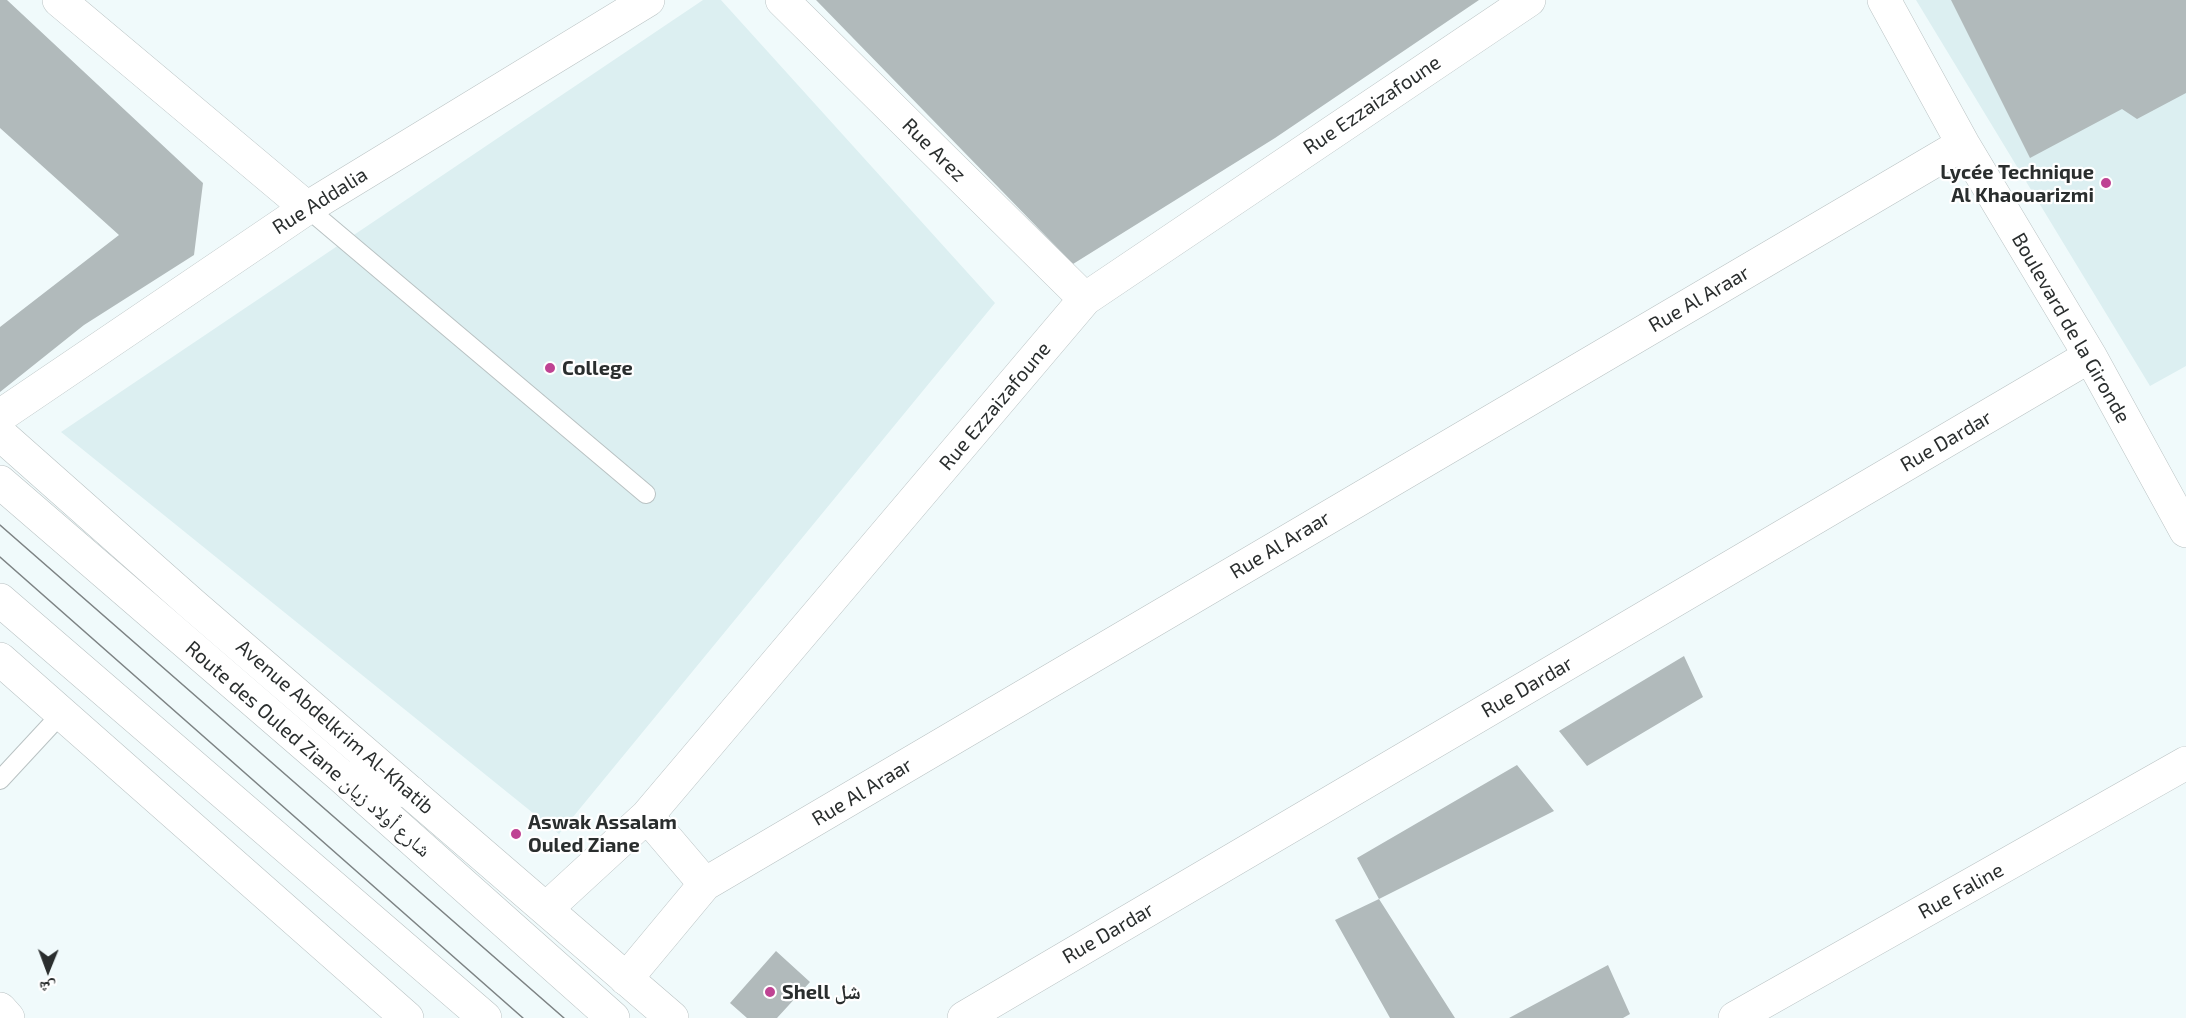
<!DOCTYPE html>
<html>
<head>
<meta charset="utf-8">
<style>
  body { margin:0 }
  #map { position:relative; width:2186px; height:1018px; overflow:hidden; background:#f0fafb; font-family:"Exo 2","Noto Naskh Arabic",sans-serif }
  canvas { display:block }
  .north { position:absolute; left:18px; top:940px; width:60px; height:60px; -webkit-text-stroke:4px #fff; paint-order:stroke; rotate:181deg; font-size:16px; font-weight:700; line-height:24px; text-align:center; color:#2a2e2e }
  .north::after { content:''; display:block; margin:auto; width:21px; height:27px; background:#2a2e2e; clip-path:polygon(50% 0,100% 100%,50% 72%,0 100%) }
</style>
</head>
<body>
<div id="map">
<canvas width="2186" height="1018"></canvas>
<div class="north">ش</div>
</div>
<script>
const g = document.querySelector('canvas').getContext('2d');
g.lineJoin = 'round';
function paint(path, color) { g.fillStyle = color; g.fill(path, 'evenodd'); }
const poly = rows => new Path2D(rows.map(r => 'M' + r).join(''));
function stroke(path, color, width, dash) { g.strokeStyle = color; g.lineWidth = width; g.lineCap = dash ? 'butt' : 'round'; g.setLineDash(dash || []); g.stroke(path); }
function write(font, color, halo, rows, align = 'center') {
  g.font = font + ' "Exo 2","Noto Naskh Arabic",sans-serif'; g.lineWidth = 4.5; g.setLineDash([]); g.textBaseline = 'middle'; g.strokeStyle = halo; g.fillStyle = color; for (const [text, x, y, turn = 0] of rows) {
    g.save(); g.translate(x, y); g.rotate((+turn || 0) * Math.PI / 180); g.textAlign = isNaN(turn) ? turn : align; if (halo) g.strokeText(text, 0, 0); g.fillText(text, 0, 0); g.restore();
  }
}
const built = poly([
  [703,0,721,0,995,303,559,834,61,432],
  [1916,0,2186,0,2186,366,2150,386]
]);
const building = poly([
  [0,0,7,0,203,183,194,255,84,325,0,392,0,327,119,235,0,128],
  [816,0,1479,0,1275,138,1073,264],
  [1951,0,2186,0,2186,93,2137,119,2122,109,2030,158],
  [1684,656,1703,697,1587,766,1559,731],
  [1517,765,1554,811,1379,899,1357,858],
  [1379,899,1455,1018,1390,1018,1335,920],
  [776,951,810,982,777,1018,747,1018,730,1003],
  [1608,965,1630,1014,1623,1018,1509,1018]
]);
const service = poly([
  [307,208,646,494],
  [0,780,62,713]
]);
const minor = poly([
  [59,0,307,208],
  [782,0,1085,299],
  [1884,0,1963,144,2090,356,2186,531],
  [0,416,307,208,648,0],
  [647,816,705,884],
  [547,908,647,816,1085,299,1529,0],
  [626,979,705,884,1963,144],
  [0,1009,8,1018],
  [964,1018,2090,356],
  [1735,1018,2186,763]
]);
const tertiary = poly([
  [0,434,193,605,672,1018],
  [0,659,407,1018]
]);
const trunk = poly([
  [0,482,341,776,613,1018],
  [0,600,485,1018],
  [344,777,410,792]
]);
const tram = poly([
  [0,525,564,1018],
  [0,557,523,1018]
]);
const markers = [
  [2106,183,6,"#bf4393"],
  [550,368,6,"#bf4393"],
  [516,834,6,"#bf4393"],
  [770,992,6,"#bf4393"]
];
const streetNames = [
  ["Rue Ezzaizafoune",1372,105,-34],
  ["Rue Arez",934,150,45],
  ["Rue Addalia",320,201,-32],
  ["Rue Al Araar",1699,299,-30],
  ["Boulevard de la Gironde",2071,328,60],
  ["Rue Ezzaizafoune",995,406,-50],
  ["Rue Dardar",1946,441,-30],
  ["Rue Al Araar",1280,545,-31],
  ["Rue Dardar",1527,687,-30],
  ["Avenue Abdelkrim Al-Khatib",335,727,41],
  ["Route des Ouled Ziane شارع أولاد زيان",308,749,41],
  ["Rue Al Araar",862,792,-31],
  ["Rue Faline",1961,891,-29],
  ["Rue Dardar",1108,933,-30]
];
const poiNames = [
  ["Lycée Technique",2094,172,"right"],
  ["Al Khaouarizmi",2094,195,"right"],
  ["College",562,368],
  ["Aswak Assalam",528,822],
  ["Ouled Ziane",528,845],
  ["Shell شل",782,992]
];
paint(built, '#dceff1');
paint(building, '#b1babb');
stroke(service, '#b9c2c3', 20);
stroke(minor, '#b9c2c3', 34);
stroke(tertiary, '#b9c2c3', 34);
stroke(trunk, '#b9c2c3', 34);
stroke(service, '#fff', 18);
stroke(minor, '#fff', 33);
stroke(tertiary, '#fff', 33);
stroke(trunk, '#fff', 33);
stroke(tram, '#7d8384', 1.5);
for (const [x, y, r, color] of markers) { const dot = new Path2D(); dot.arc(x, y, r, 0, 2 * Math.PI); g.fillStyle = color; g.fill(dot); stroke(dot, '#fff', 2); }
write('20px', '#2a2e2e', '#fff', streetNames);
write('bold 20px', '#2a2e2e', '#fff', poiNames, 'left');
</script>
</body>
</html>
